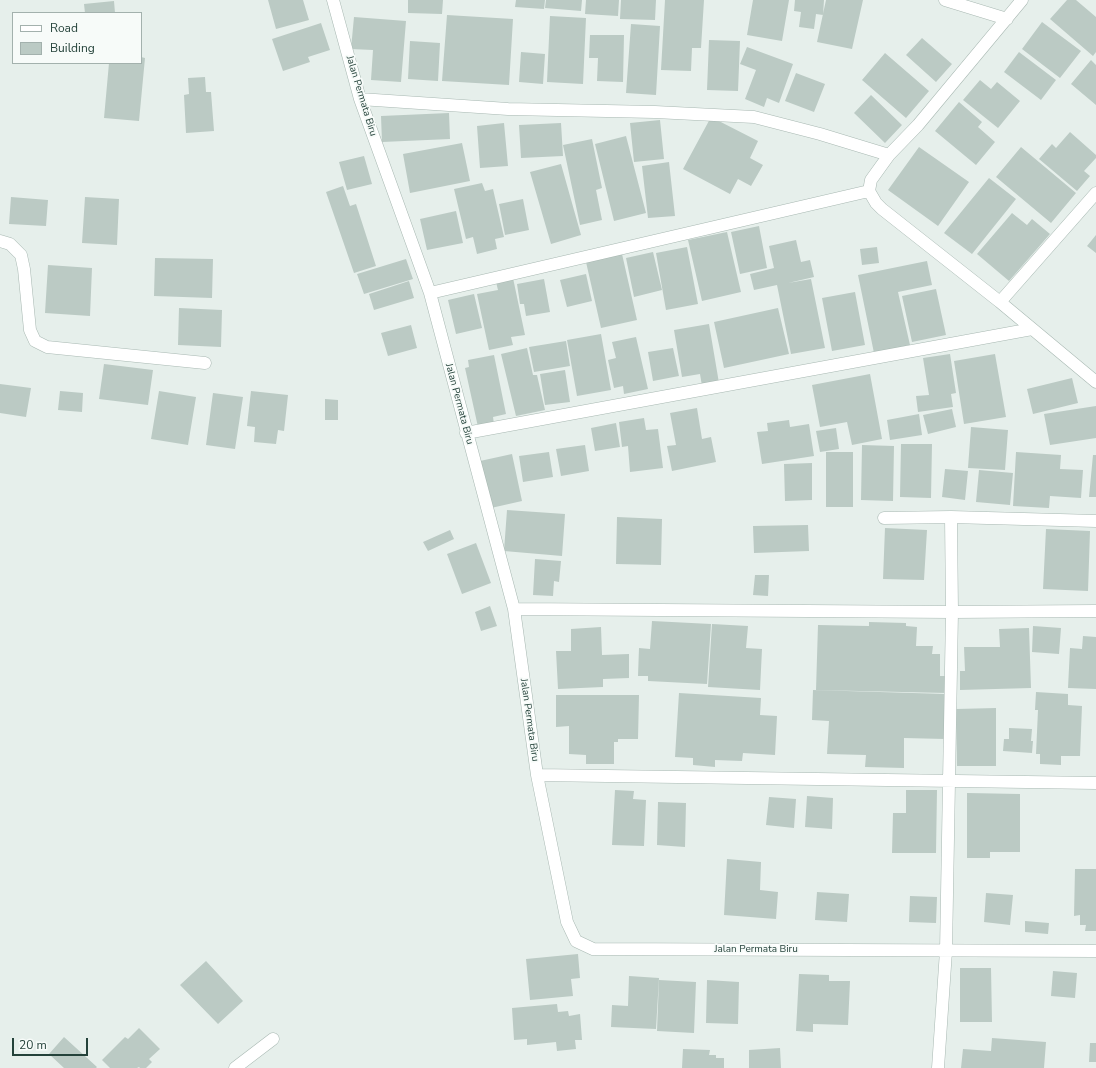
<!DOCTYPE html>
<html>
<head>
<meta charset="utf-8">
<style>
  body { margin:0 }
  #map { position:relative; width:1096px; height:1068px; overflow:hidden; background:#e6efeb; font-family:"Nunito Sans",sans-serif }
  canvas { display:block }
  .legend { position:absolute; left:12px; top:12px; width:130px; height:52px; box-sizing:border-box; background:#f7fbf9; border:1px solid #a3b1ad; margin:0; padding:5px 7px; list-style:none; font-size:12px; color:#24423a }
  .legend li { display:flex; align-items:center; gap:8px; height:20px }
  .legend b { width:20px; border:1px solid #a3b1ad }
  .scale { position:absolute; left:12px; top:1038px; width:76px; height:18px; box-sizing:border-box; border:2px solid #24423a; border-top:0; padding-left:5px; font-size:12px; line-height:14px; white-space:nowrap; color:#24423a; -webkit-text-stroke:3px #f7fbf9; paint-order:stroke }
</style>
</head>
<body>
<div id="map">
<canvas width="1096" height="1068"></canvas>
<ul class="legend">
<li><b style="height:5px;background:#fff"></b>Road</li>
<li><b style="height:11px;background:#bbcac4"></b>Building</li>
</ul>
<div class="scale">20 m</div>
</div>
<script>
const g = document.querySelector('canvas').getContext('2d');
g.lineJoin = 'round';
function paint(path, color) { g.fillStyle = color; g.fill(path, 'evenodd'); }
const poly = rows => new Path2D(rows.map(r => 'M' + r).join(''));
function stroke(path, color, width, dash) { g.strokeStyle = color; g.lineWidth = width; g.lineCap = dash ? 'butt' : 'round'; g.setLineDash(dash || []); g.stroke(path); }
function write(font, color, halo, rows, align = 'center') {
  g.font = font + ' "Nunito Sans",sans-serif'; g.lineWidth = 3.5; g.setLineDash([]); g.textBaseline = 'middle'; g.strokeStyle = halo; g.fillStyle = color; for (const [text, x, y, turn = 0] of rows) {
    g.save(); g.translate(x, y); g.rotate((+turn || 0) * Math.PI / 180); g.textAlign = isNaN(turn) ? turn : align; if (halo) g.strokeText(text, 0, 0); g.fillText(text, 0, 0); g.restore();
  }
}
const building = poly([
  [268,0,303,0,309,20,276,29],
  [408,0,443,0,442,14,408,13],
  [516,0,545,0,544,9,515,7],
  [546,0,582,0,581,11,545,8],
  [586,0,619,0,618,16,585,14],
  [621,0,656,0,655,20,620,19],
  [665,0,704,0,701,48,692,48,691,71,661,70],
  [753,0,789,0,782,41,747,35],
  [795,0,824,0,823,15,816,14,814,29,799,27,801,12,794,11],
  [826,0,863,0,852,49,817,42],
  [1067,0,1076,0,1096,17,1096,52,1093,56,1050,19],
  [114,1,115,13,85,13,84,4],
  [447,15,513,19,509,85,442,81],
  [550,16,586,18,583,84,547,82],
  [354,17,406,21,401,82,371,80,373,50,351,49],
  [1042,22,1081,51,1060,78,1022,49],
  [321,23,330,50,308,57,310,62,283,71,272,39],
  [631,24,660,26,656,95,626,93],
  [590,35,624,35,623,82,597,81,598,58,589,58],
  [922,38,952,64,936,82,906,55],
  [709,40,740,41,738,91,707,90],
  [410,41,440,43,438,81,408,79],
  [747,47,793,64,779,103,767,98,764,107,745,99,756,70,740,64],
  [521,52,545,54,543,84,519,82],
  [1019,52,1056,80,1041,100,1004,72],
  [885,53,929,91,906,118,862,80],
  [141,57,145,58,139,121,104,118,109,63,141,63],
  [1091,60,1096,65,1096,105,1071,84],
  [796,73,825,84,814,112,785,101],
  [205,77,206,92,211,92,214,131,186,133,184,95,189,94,188,78],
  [980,80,991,89,997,82,1020,101,998,128,963,100],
  [871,95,902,125,885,143,854,113],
  [959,102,982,122,978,127,995,142,976,165,935,131],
  [449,113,450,139,382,142,381,116],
  [711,117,758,141,750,158,763,165,751,186,738,179,730,194,683,169],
  [660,120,664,159,634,162,630,123],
  [504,123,508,166,480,168,477,126],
  [561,123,563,156,521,158,519,125],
  [1070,132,1096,155,1096,158,1084,171,1090,176,1077,191,1039,159,1052,144,1056,148],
  [626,136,646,213,614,221,595,144],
  [592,139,602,188,596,190,602,220,580,225,563,145],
  [462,143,470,181,410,193,403,154],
  [919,147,969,182,938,226,888,190],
  [1021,147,1076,193,1051,223,996,177],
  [364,156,372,184,347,190,339,162],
  [669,162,675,216,648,218,642,166],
  [561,164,581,235,551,244,530,172],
  [989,178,1016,199,972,254,944,233],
  [482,183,485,191,493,189,504,237,495,239,497,249,477,254,473,237,466,239,454,189],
  [343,186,350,206,356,204,376,266,354,273,326,192],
  [11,197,48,200,46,226,9,224],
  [85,197,119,199,117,245,82,243],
  [523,199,529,230,505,235,499,204],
  [456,211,463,243,427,250,420,219],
  [1012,213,1027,225,1032,219,1050,234,1009,281,977,254],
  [759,226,767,268,740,274,731,232],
  [727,232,741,292,702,301,688,240],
  [1096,235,1096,253,1087,246],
  [796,240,801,262,810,260,814,277,788,283,811,279,825,348,791,354,777,285,754,290,750,274,774,268,769,246],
  [687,247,698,304,666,310,656,253],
  [877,247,879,263,862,265,860,249],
  [653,252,662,290,634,297,626,258],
  [622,254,637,320,601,328,586,262],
  [155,258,213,259,212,298,154,296],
  [406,259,413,279,364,294,357,274],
  [927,261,932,285,898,292,910,345,874,353,858,275],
  [48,265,92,268,90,316,45,313],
  [586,274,592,301,567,307,560,280],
  [513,278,525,335,511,337,513,345,489,350,477,294,498,290,496,282],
  [544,279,550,312,526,316,524,304,520,304,517,284],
  [409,281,414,298,374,310,369,294],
  [936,289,946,335,912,342,902,296],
  [855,292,865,345,832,351,822,298],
  [474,294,482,328,456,334,448,300],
  [179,308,222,310,221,347,178,345],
  [778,308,789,354,724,368,714,322],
  [709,324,719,383,702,386,700,374,682,377,674,330],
  [411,325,417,348,388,356,381,333],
  [601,334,611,390,577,396,567,340],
  [636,337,648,389,624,394,623,386,614,388,608,360,616,358,612,342],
  [566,341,570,366,534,372,529,347],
  [527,348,533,375,537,375,545,410,516,416,501,354],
  [673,348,679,376,653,381,648,352],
  [950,354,956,393,951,394,953,407,918,412,916,396,929,395,923,358],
  [995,354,1006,417,964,424,954,361],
  [494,355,506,414,493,417,494,424,478,427,465,368,469,367,468,360],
  [104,364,153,370,148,405,99,399],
  [565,370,570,402,545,405,540,374],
  [870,374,882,439,852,445,847,422,820,427,812,385],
  [1072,378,1078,403,1033,414,1027,389],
  [0,384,31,388,26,417,0,413],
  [60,391,83,393,82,412,58,410],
  [159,391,196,397,188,445,151,439],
  [251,391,288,395,284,431,278,430,276,444,254,442,255,427,247,426],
  [213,393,243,397,235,449,206,445],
  [325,399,338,400,338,420,325,420],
  [1096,406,1096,438,1050,445,1044,414],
  [697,408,702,439,711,437,716,462,672,471,667,446,676,445,670,413],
  [952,409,956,427,928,434,923,415],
  [919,414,922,435,890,440,887,420],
  [644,418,646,430,658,429,663,468,630,472,628,446,622,447,619,422],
  [789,420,790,427,809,424,814,456,762,464,757,432,768,431,767,423],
  [616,423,620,447,595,451,591,428],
  [971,427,1008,430,1005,470,968,468],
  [836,428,839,449,820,452,816,431],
  [901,444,932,444,931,498,900,497],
  [585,445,589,471,561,476,556,449],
  [862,445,894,446,893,501,861,500],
  [549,452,553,477,523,482,519,456],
  [826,452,853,452,853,507,826,507],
  [1016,452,1061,455,1060,469,1083,470,1081,498,1050,496,1049,508,1013,506],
  [512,454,522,501,491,508,480,461],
  [1093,455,1096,455,1096,497,1089,497],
  [812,463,812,500,785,501,784,464],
  [945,469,968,471,965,500,942,497],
  [979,470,1013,473,1010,505,976,502],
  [507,510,565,514,562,556,504,551],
  [617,517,662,519,661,565,616,564],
  [808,525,809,551,754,553,753,526],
  [885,528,927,530,924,580,883,579],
  [1046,529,1090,531,1088,591,1043,589],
  [450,530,454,539,428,551,423,542],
  [476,543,491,583,462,594,447,554],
  [535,559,561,561,559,582,554,581,553,596,533,595],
  [755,575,769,575,768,596,753,595],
  [490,606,497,626,481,631,475,612],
  [652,621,711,624,707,684,648,681,648,676,638,676,639,648,650,649],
  [869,622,906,623,906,626,917,627,916,646,933,646,932,654,940,654,940,676,947,676,946,693,816,690,818,625,869,626,869,647],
  [712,624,748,626,746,648,762,649,760,690,708,687],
  [1033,626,1061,628,1059,654,1032,652],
  [601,627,602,655,629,654,629,678,603,679,603,687,558,689,556,651,571,651,571,629],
  [1029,628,1031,688,960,690,960,671,965,671,964,647,1000,647,999,629],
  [1083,636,1096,637,1096,689,1068,688,1070,648,1082,649],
  [813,690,946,694,945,739,904,738,904,768,865,767,866,755,827,754,829,721,812,720],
  [1036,692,1068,694,1068,705,1082,706,1080,756,1061,756,1061,765,1040,764,1040,754,1036,754,1038,710,1035,710],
  [679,693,761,698,760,715,777,716,775,755,743,753,742,761,715,760,715,767,693,765,693,758,675,757],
  [556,695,639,695,638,739,618,739,618,742,614,742,614,764,586,764,586,755,569,754,569,726,556,727],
  [996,708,996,766,957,766,956,709],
  [1009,728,1032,729,1031,741,1033,741,1032,753,1003,751,1004,739,1009,739],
  [615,790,634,791,633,799,646,800,644,846,612,845],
  [906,790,937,790,936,853,892,853,893,813,906,813],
  [967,793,1020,794,1020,852,990,852,990,858,967,858],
  [807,796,833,798,832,829,805,827],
  [769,797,796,799,794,828,766,825],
  [658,802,686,803,685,847,657,845],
  [727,859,761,862,760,890,778,892,776,919,724,915],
  [1075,869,1096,869,1096,931,1085,931,1086,925,1080,925,1080,915,1074,916],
  [817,892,849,894,847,922,815,920],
  [986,893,1013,895,1010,925,984,922],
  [910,896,937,897,936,923,909,922],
  [1025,921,1049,923,1048,934,1025,932],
  [578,954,580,978,571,979,573,996,530,1000,526,959],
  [206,961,243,1001,218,1024,180,985],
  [960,968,991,968,992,1022,960,1022],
  [1053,971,1077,973,1075,998,1051,996],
  [799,974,829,975,829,981,850,981,848,1025,813,1024,813,1032,796,1031],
  [629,976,659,978,656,1029,611,1027,612,1005,628,1006],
  [659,980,696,982,694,1033,657,1031],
  [707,980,739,982,738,1024,706,1023],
  [557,1004,558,1012,568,1011,569,1016,580,1014,582,1040,575,1040,576,1049,557,1051,556,1042,527,1045,527,1039,514,1040,512,1008],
  [139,1028,160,1049,149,1059,152,1062,146,1068,140,1068,139,1067,137,1068,110,1068,102,1060,125,1037,128,1039],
  [64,1037,97,1067,96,1068,64,1068,49,1054],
  [992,1038,1046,1042,1044,1068,961,1068,963,1049,991,1051],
  [1090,1043,1096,1043,1096,1062,1089,1062],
  [780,1048,781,1068,749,1068,749,1050],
  [683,1049,710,1050,709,1055,716,1055,716,1058,724,1058,724,1068,682,1068]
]);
const minor = poly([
  [333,0,360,99,430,293,514,609,537,775,567,922,576,941,593,949,1096,951],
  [945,0,1007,19],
  [1022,0,918,125,889,155,871,180,869,191,876,203,882,209,1000,302,1096,382],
  [360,99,508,109,655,112,754,117,820,134,889,155],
  [0,241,10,244,21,255,24,269,30,330,35,341,47,347,205,363],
  [430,293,869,191],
  [1000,302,1096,193],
  [466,433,1032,329],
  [884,518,951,517,1096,521],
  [514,609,952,612,1096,611],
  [537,775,1096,783],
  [235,1068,273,1039],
  [938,1068,946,951,952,612,951,517]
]);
const streetNames = [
  ["Jalan Permata Biru",361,96,73],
  ["Jalan Permata Biru",459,404,75],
  ["Jalan Permata Biru",529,720,82],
  ["Jalan Permata Biru",756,950]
];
paint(building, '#bbcac4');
stroke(minor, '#a8b8b2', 13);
stroke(minor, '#fff', 12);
write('10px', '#24423a', '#f7fbf9', streetNames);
</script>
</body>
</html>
